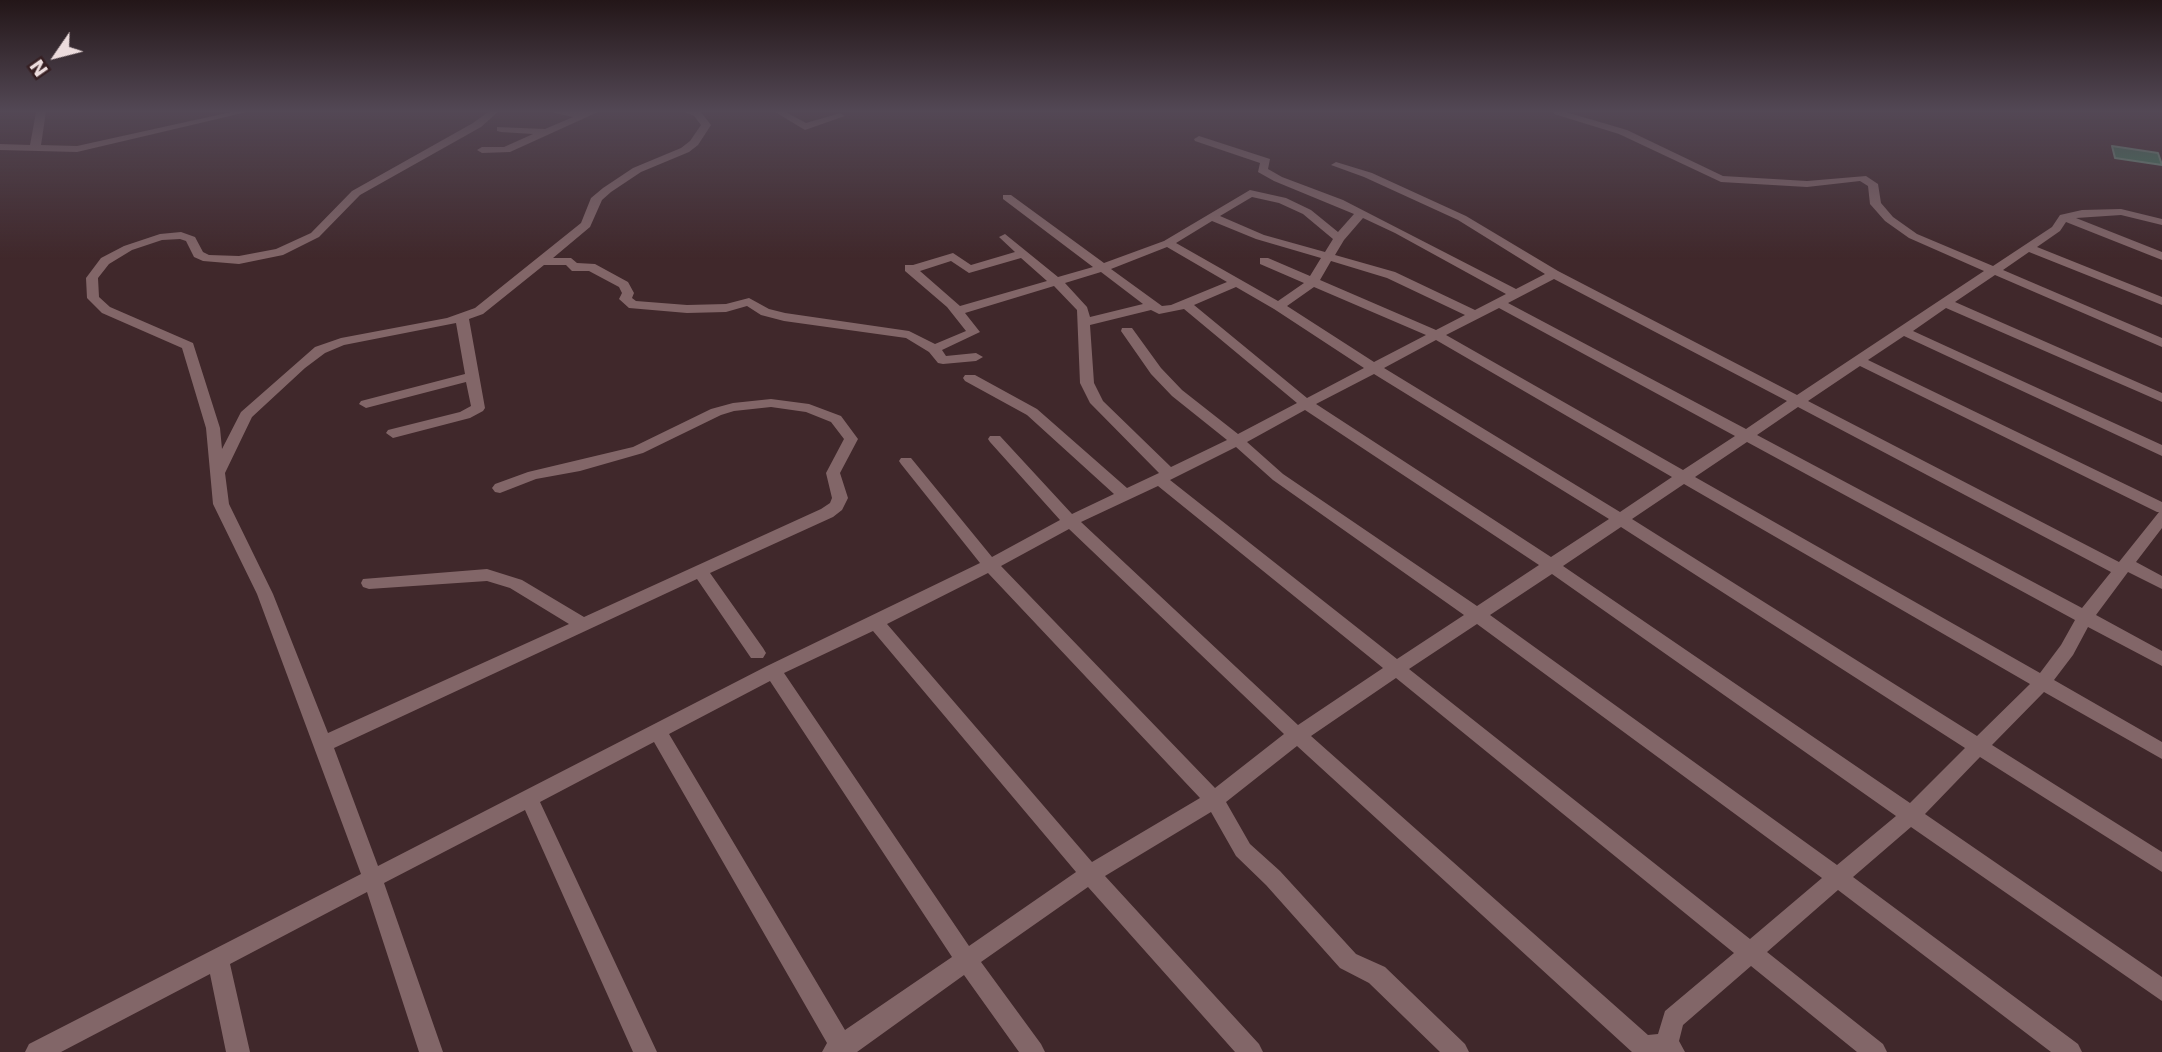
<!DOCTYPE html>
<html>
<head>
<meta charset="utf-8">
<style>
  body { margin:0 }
  #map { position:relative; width:2162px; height:1052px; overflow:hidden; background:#40282b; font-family:"DejaVu Sans",sans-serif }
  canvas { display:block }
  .north { position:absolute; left:21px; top:21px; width:70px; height:70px; -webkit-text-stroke:5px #351e21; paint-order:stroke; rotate:235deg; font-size:19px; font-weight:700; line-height:28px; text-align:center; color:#ecdcdd }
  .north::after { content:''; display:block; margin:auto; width:24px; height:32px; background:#ecdcdd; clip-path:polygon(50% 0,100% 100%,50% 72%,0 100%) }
</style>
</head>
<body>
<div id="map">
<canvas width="2162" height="1052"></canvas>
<div class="north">N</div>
</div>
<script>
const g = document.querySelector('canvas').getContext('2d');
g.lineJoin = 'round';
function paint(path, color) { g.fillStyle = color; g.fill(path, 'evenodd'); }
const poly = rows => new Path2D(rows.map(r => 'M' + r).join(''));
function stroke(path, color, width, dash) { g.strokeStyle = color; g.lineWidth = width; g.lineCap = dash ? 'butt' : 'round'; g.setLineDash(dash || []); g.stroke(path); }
const water = poly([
  [2112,146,2158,153,2162,165,2115,158,2112,146]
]);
const street = poly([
  [36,112,46,112,41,145,77,146,231,112,247,112,77,152,0,150,0,144,30,145,36,112],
  [488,112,498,112,481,127,360,195,319,237,283,255,239,264,203,261,194,257,186,241,180,239,162,240,132,250,109,264,98,278,99,297,110,307,193,343,220,428,222,449,241,412,315,347,341,338,447,318,475,308,581,223,591,198,603,188,633,168,681,148,690,141,701,125,694,116,684,112,701,112,711,125,698,145,689,152,641,172,611,192,602,200,590,227,553,258,571,258,577,263,595,264,628,282,634,293,632,298,636,301,687,305,726,304,749,298,769,309,785,313,909,331,935,344,966,331,947,307,905,271,905,265,913,265,953,253,971,265,1015,252,999,237,1005,234,1058,277,1093,267,1003,199,1003,195,1011,195,1104,263,1164,241,1250,190,1286,198,1311,210,1338,232,1354,214,1274,181,1258,172,1260,163,1195,141,1194,139,1199,136,1270,159,1268,169,1282,177,1343,200,1516,289,1545,274,1458,220,1364,177,1331,165,1336,162,1372,173,1466,216,1558,271,1797,395,1984,271,1909,238,1885,221,1870,204,1868,186,1860,181,1807,187,1721,182,1619,134,1554,114,1552,112,1566,112,1627,130,1723,176,1807,181,1866,176,1878,184,1881,203,1893,217,1917,234,1993,266,2052,227,2060,215,2082,210,2121,209,2162,219,2162,225,2121,215,2076,218,2162,252,2162,260,2066,222,2060,231,2037,247,2162,297,2162,305,2029,252,2003,270,2162,338,2162,347,1995,275,1955,302,2162,393,2162,402,1946,308,1913,331,2162,445,2162,456,1904,336,1868,360,2162,502,2162,528,2136,562,2162,576,2162,589,2128,572,2096,615,2162,651,2162,666,2088,627,2073,655,2054,680,2162,742,2162,759,2044,692,1992,745,2162,852,2162,872,1980,757,1925,814,2162,977,2162,1001,1911,827,1853,877,2078,1044,2082,1052,2051,1052,1838,890,1767,952,1883,1044,1887,1052,1857,1052,1751,966,1683,1025,1679,1041,1685,1052,1632,1052,1297,746,1226,802,1250,844,1280,871,1356,954,1385,967,1465,1044,1469,1052,1440,1052,1369,983,1340,968,1266,885,1236,856,1211,812,1105,876,1259,1044,1263,1052,1235,1052,1088,887,981,962,1041,1044,1045,1052,1019,1052,964,975,857,1052,822,1052,827,1043,654,742,540,802,657,1052,633,1052,525,810,384,883,443,1052,419,1052,367,892,230,964,250,1052,226,1052,210,974,61,1052,25,1052,29,1044,361,874,257,594,213,504,206,428,182,348,102,313,87,298,86,278,101,258,124,246,160,234,181,232,195,237,203,252,209,255,239,256,276,249,311,233,352,191,473,123,488,112],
  [1252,197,1279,203,1303,214,1333,239,1325,252,1264,235,1220,216,1252,197],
  [1363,218,1395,233,1506,294,1475,310,1395,272,1335,255,1344,240,1363,218],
  [1212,221,1256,239,1321,258,1310,276,1268,258,1260,258,1260,264,1304,283,1278,301,1176,243,1212,221],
  [1167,247,1227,282,1171,305,1162,306,1111,269,1167,247],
  [1021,258,1047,281,960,306,920,271,951,261,969,273,1021,258],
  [1331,261,1387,278,1465,315,1436,330,1320,280,1331,261],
  [544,265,566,265,572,271,589,271,619,287,622,293,619,299,629,308,687,313,726,312,747,306,761,315,784,321,906,338,929,352,938,363,943,364,976,361,983,357,976,353,946,356,942,350,980,332,965,313,1054,286,1077,310,1080,383,1090,403,1159,473,1127,488,1037,409,975,375,965,375,963,378,965,381,1027,415,1114,494,1072,514,1000,436,990,436,988,439,990,442,1060,520,992,557,911,458,901,458,899,461,901,464,980,563,767,666,378,866,334,748,697,579,751,658,763,658,766,653,763,648,710,573,833,517,842,510,848,498,840,473,858,439,841,416,809,404,771,399,733,403,711,409,633,447,528,472,495,484,492,488,495,492,500,493,536,479,580,471,643,453,721,415,734,411,771,407,806,412,831,422,844,439,826,473,832,498,830,503,821,509,584,617,522,580,487,569,363,579,361,583,363,587,369,589,487,581,510,588,569,624,328,733,273,594,229,504,225,473,252,417,305,368,325,353,344,345,456,323,465,374,361,401,359,404,366,408,466,382,471,406,460,412,388,430,386,433,393,438,470,418,483,411,485,408,469,319,483,314,544,265],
  [1101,272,1143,304,1090,317,1087,307,1065,283,1101,272],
  [1554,279,1787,401,1746,429,1508,303,1554,279],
  [1236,287,1274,309,1364,368,1307,398,1194,305,1236,287],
  [1314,287,1426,335,1374,362,1287,306,1314,287],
  [1499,308,1735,436,1683,470,1446,335,1499,308],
  [1184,309,1297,403,1238,434,1182,390,1161,368,1132,328,1122,328,1121,331,1151,374,1172,396,1227,440,1171,467,1103,401,1094,383,1090,325,1151,310,1159,314,1184,309],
  [1436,340,1672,477,1620,512,1384,368,1436,340],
  [1860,366,2157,512,2159,512,2119,562,1808,401,1860,366],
  [1374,374,1609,519,1551,557,1316,404,1374,374],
  [1798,407,2111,572,2082,608,1757,435,1798,407],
  [1305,410,1539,565,1477,606,1283,474,1247,442,1305,410],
  [1747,442,2075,620,2061,645,2040,673,1695,477,1747,442],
  [1236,447,1273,480,1464,615,1397,659,1170,480,1236,447],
  [1684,484,2030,684,1977,736,1632,519,1684,484],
  [1158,486,1383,668,1298,725,1081,522,1158,486],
  [1621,527,1965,748,1910,803,1563,566,1621,527],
  [1069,529,1284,734,1215,788,1001,566,1069,529],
  [988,573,1200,798,1092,862,887,624,988,573],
  [1552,574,1896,816,1837,865,1490,615,1552,574],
  [1477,624,1822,878,1750,939,1409,669,1477,624],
  [873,631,1076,872,969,946,784,673,873,631],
  [1396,678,1734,953,1665,1011,1658,1034,1648,1035,1311,736,1396,678],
  [770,681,952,957,845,1030,669,734,770,681],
  [550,112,598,112,510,152,482,153,477,150,482,147,504,147,533,134,501,132,497,131,497,127,545,129,573,117,550,112],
  [775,112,786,112,806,123,840,113,845,116,805,130,775,112]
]);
paint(water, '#3e8460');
stroke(water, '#729e86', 2);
paint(street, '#826668');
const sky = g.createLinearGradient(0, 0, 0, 259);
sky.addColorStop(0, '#231618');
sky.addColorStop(0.43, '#534855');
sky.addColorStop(1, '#53485500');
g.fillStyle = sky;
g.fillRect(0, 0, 2162, 259);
</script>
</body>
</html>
